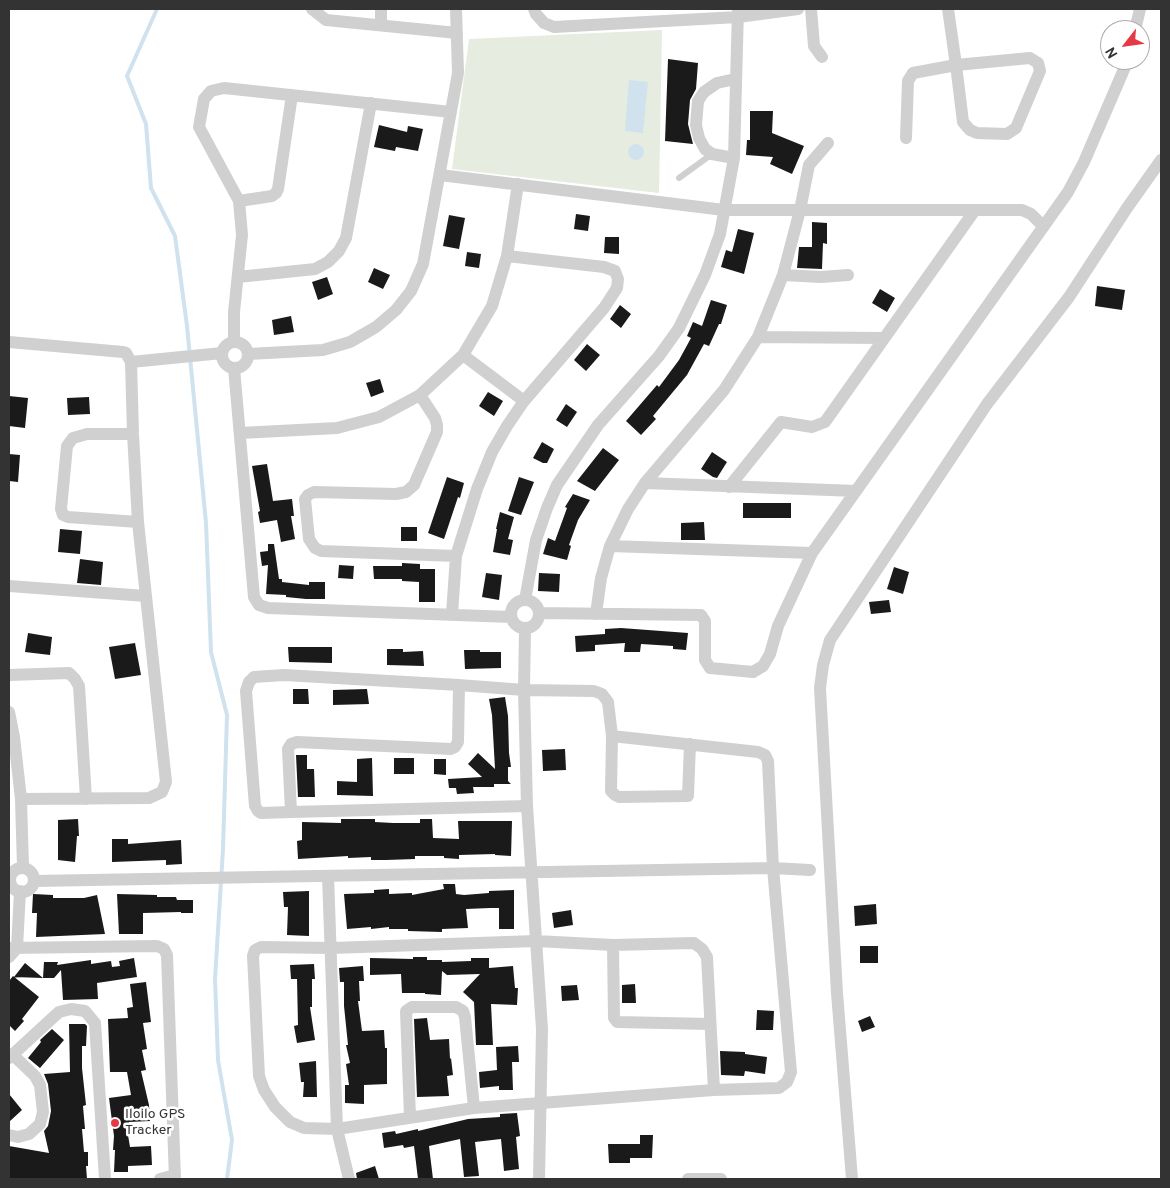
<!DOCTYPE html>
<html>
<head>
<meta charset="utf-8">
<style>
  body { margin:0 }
  #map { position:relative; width:1170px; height:1188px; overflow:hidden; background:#fff; font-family:Overpass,sans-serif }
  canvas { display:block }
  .frame { position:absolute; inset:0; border:10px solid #333; pointer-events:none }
  .north { position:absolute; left:1100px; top:20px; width:50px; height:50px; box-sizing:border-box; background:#fff; border:1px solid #adadad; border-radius:50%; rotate:240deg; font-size:14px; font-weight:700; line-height:20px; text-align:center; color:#333 }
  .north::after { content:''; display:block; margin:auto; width:18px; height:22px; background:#e63946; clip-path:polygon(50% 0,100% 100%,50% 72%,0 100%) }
</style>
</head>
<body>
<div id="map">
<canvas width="1170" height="1188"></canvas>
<div class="frame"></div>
<div class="north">N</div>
</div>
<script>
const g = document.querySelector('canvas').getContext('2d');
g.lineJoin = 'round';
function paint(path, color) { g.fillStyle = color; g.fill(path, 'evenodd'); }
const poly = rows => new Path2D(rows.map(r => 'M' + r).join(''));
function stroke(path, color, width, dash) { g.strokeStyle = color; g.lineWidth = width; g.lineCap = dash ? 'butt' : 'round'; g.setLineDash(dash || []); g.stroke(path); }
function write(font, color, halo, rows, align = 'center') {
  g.font = font + ' Overpass,sans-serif'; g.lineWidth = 5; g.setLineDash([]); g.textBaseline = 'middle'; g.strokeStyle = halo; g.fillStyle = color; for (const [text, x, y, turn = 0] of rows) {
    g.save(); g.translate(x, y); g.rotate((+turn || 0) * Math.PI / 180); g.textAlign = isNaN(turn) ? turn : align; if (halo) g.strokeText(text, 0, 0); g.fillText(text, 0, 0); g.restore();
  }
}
const green = poly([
  [662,30,659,193,452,169,469,39]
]);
const water = poly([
  [629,80,648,82,643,133,625,131],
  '628 152a8 8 0 1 1 16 0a8 8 0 1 1-16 0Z'
]);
const stream = poly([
  [157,9,127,76,146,124,151,188,175,236,187,326,206,523,211,652,227,715,223,849,215,979,218,1060,232,1140,227,1179]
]);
const building = poly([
  [668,59,698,63,696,89,690,100,688,124,693,144,665,141],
  [750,111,773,111,772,133,804,146,792,174,770,164,773,157,746,155,747,140,750,140],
  [379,125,407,132,408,126,423,129,418,151,396,147,395,151,374,147],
  [576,214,590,216,588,231,574,229],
  [449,215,465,218,459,249,443,246],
  [812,222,827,223,827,244,823,243,822,269,797,268,799,247,812,247],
  [738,229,754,233,744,274,721,267,726,250,732,252],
  [605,237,619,237,619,254,604,253],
  [467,252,481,254,479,268,465,266],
  [374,268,390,275,383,289,368,282],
  [327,277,333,294,318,300,312,282],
  [1097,286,1125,290,1122,310,1095,306],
  [880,289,895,298,887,312,872,303],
  [711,300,727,305,721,324,719,324,709,346,704,344,687,375,653,416,656,419,641,435,626,421,657,385,659,387,679,360,691,338,687,336,693,322,702,326],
  [620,305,631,314,621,328,610,319],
  [291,316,294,332,274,335,272,320],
  [587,344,600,355,586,371,574,360],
  [380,379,384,392,371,397,366,383],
  [488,392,503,401,494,416,479,406],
  [9,396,28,398,25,428,9,426],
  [89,397,90,414,68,415,67,398],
  [566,404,577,412,567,427,556,420],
  [542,442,554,449,547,463,543,463,533,458],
  [603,448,619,460,595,491,577,481],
  [712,452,727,462,717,478,713,477,701,469],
  [9,454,20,455,18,482,9,481],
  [267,464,273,501,292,499,294,516,291,516,295,539,281,542,277,520,260,523,258,512,260,511,252,466],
  [447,477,464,483,460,498,458,497,444,539,428,533],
  [519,477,534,482,521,515,508,511],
  [573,494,590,500,578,520,569,545,571,546,567,560,543,554,548,538,555,541,567,508,565,507],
  [743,503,791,503,791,518,743,518],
  [500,512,514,517,508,539,513,540,510,555,493,552,497,529,496,529],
  [704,522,705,540,681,540,681,523],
  [401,527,417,527,417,541,401,541],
  [60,529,82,531,80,554,58,552],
  [268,544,274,544,279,579,282,579,282,582,309,585,309,582,325,582,325,599,306,599,286,597,286,595,266,594,268,565,262,566,260,552,268,551],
  [80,559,103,562,101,585,77,583],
  [402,563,420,564,420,569,435,569,435,602,419,602,419,582,402,581,402,579,374,579,373,566,402,566],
  [339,565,354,566,353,579,338,578],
  [894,567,909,572,903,594,887,589],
  [486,573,502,575,499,600,482,597],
  [539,573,560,574,559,592,538,591],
  [889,600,891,612,871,614,869,602],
  [621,628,688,633,686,650,673,649,673,646,641,644,640,652,624,652,625,643,595,645,595,651,576,652,575,636,605,634,605,629],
  [28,633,52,637,50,655,25,652],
  [135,643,141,675,115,679,109,647],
  [288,647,332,647,332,663,289,662],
  [387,649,403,649,403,652,423,651,424,666,387,665],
  [464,650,480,650,480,652,501,652,501,668,465,669],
  [293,689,308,689,309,704,293,704],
  [367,689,369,704,333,705,333,690],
  [505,697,508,716,509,753,511,767,508,767,508,781,511,784,494,784,494,787,473,787,474,793,457,794,456,788,449,788,448,779,482,777,468,764,478,753,495,769,492,715,489,699],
  [565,749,566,770,543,771,542,750],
  [296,755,307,755,307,769,314,769,315,797,298,797],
  [372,758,373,796,337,795,337,781,357,782,357,759],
  [394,758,414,758,414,774,394,774],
  [434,759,446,759,446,775,434,774],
  [78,819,79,836,77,836,75,862,58,860,58,820],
  [341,819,375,819,375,822,393,823,420,823,420,819,432,819,433,838,459,839,458,821,512,821,511,856,495,855,495,854,459,855,459,859,444,858,444,856,415,856,415,859,386,860,371,860,371,857,348,858,348,856,298,859,297,841,302,840,302,822,341,823],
  [112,839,128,839,128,844,181,840,182,864,166,865,166,860,112,862],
  [443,884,455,884,456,894,464,895,489,893,489,891,514,890,514,929,499,929,499,908,490,908,466,909,468,928,442,929,442,932,408,931,408,929,389,929,389,927,371,929,371,927,347,929,344,894,374,893,374,890,389,889,389,894,412,893,412,895,444,889],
  [309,891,309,936,287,935,288,907,284,907,283,892],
  [33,894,53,895,53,898,84,898,97,895,105,934,36,937,37,913,32,913],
  [117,894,157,895,157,897,176,897,177,900,193,900,193,913,181,913,181,912,143,913,143,934,119,934],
  [876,904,877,924,855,926,854,906],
  [571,910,573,925,554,928,552,913],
  [860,946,878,946,878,963,860,963],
  [413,957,427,957,427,960,442,960,442,962,471,961,471,958,489,958,489,968,513,966,515,988,518,988,517,1005,491,1004,493,1045,476,1045,474,1002,463,992,480,974,447,975,442,971,441,995,425,994,425,993,402,993,401,974,370,975,370,958,413,959],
  [134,958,137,977,97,983,98,999,63,1000,61,970,54,978,43,978,44,962,58,962,57,965,91,960,91,964,111,961,112,967,120,966,119,961],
  [25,963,43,978,14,977],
  [314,964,315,979,312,979,312,1007,310,1007,315,1040,297,1043,294,1026,298,1025,297,979,291,979,290,965],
  [363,966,364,981,359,981,360,1001,358,1001,362,1031,384,1030,385,1048,387,1048,387,1084,364,1085,364,1104,345,1103,345,1085,349,1085,346,1064,350,1063,346,1045,348,1045,344,1006,344,982,340,982,339,968],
  [13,976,39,997,22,1019,24,1021,15,1031,9,1025,9,981],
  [146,982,151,1022,143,1023,147,1049,142,1050,146,1070,141,1071,149,1105,150,1121,129,1122,128,1135,130,1147,151,1146,152,1165,128,1166,128,1172,114,1172,115,1150,113,1150,114,1136,109,1098,131,1095,127,1072,110,1072,108,1019,128,1018,127,1008,133,1007,130,984],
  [635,984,636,1003,622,1003,622,985],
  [577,985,579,1000,562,1001,561,986],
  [757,1010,774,1011,773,1030,756,1030],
  [870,1016,875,1027,862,1032,858,1021],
  [427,1018,430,1040,449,1039,450,1059,451,1058,453,1075,447,1076,449,1096,417,1097,414,1019],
  [69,1024,85,1024,87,1026,86,1046,82,1046,82,1068,86,1105,83,1106,85,1129,82,1129,84,1152,88,1152,88,1166,86,1166,87,1179,9,1179,9,1146,49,1153,44,1131,48,1126,51,1111,48,1084,44,1074,70,1072],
  [52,1029,64,1040,40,1068,28,1058,41,1042,40,1040],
  [518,1046,519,1062,512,1062,513,1090,499,1090,499,1086,480,1088,479,1072,497,1070,496,1047],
  [720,1051,745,1052,745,1054,767,1057,765,1074,745,1071,744,1076,721,1075],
  [316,1061,317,1097,303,1097,304,1082,301,1082,299,1063],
  [9,1094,22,1110,9,1122],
  [517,1113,520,1136,516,1137,519,1169,504,1171,501,1139,475,1142,479,1176,464,1177,460,1139,429,1146,433,1179,418,1179,414,1146,404,1148,403,1145,384,1148,382,1133,395,1131,396,1134,418,1129,418,1131,468,1119,500,1117,500,1114],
  [640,1135,653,1135,652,1158,630,1158,630,1163,609,1163,608,1144,640,1144],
  [375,1166,379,1179,357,1179,356,1173]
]);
const lane = poly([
  [679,178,712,154]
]);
const street = poly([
  [312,9,326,20,457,33],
  [534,9,536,14,544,23,554,27,738,17,798,9],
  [811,9,814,46,822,57],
  [381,25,381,9],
  [1135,30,1140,9],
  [906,138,908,81,913,73,956,65,1030,58,1038,63,1040,71,1016,128,1007,134,977,133,970,130,963,122,956,65,948,9],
  [734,158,712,154,705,149,699,138,696,125,698,101,704,92,717,83,735,79],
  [440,175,724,210,1022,210,1031,214,1043,226],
  [239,201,272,196,276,193,278,189,292,95],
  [783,275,821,277,848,275],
  [238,277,315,269,328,262,339,251,346,238,371,103],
  [758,337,884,338],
  [9,342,123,352,126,353,131,362,133,434,138,522,166,782,162,792,149,798,21,799],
  [234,342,234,312,242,235,239,201,199,127,204,99,211,91,224,88,451,112],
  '222 355a13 13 0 1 1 26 0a13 13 0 1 1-26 0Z',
  [248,354,323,350,350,342,376,327,396,310,411,291,423,264,458,73,456,9],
  [463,355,524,401],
  [131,362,222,353],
  [234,368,254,597,259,605,268,608,511,617],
  [420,395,435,418,437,425,437,432,414,485,406,492,396,494,314,492,308,495,305,499,309,539,315,548,321,551,456,556],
  [240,433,337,428,379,417,420,395,463,355,492,306,507,256,518,184],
  [133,434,87,434,73,438,67,446,61,509,63,515,68,517,138,522],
  [645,483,856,491],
  [729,487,781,422,812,427,825,422,975,210],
  [610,546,812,553],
  [9,586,146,596],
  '511 614a14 14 0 1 1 28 0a14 14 0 1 1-28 0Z',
  [525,600,536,540,547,508,557,485,598,425,659,356,679,328,705,275,720,234,734,158,738,9],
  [539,613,701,615,705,621,705,660,710,668,753,672,763,666,770,654,778,626,812,553,1068,192,1084,162,1128,60],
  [452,614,456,556,477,489,492,452,507,426,524,401,604,308,617,288,618,279,615,271,604,267,507,256],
  [596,614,601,578,610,546,628,509,645,483,724,390,758,337,783,275,800,210,809,165,828,143],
  [525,629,524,690,527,806,542,1029,539,1179],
  [9,675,69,673,75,679,79,686,86,799],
  [459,685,458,742,455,747,451,749,297,742,291,744,288,749,291,812,527,806],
  [9,712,14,737,21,799,23,867],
  [612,736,758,752,765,755,768,761,773,868,791,1072,787,1082,779,1088,714,1090,474,1108,337,1129,304,1128,290,1122,275,1107,264,1090,259,1076,253,956,255,950,261,947,332,948,536,941,613,945,694,943,702,949,707,957,714,1090],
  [291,812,261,813,258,811,255,806,246,691,249,682,254,677,284,675,459,685,524,690,594,691,602,694,608,702,612,736,611,791,615,795,619,797,688,796,690,744],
  '10 880a12 12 0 1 1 24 0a12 12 0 1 1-24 0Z',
  [328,876,337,1129,349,1179],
  [34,881,773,868,810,870],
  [613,945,614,1018,617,1022,710,1024],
  [9,948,157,946,164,949,167,955,175,1179],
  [9,957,17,948,20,891],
  [9,1058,59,1012,71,1009,85,1011,95,1023,105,1179],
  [410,1117,406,1011,412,1007,456,1007,463,1011,465,1017,474,1108],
  [9,1135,18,1137,29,1134,40,1124,43,1112,40,1085,35,1076,12,1054],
  [160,1179,175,1175],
  [688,1179,721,1179],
  [852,1179,837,993,820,688,823,665,830,640,987,404,1069,297,1127,208,1161,160]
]);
const markers = [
  [115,1123,5,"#e63946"]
];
const poiNames = [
  ["Iloilo GPS",125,1115],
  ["Tracker",125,1131]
];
paint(green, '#e6ecdf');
paint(water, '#cfe2ee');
stroke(stream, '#cfe2ee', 4);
paint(building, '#1a1a1a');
stroke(lane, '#d0d0d0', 6);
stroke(street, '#d0d0d0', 12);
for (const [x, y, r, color] of markers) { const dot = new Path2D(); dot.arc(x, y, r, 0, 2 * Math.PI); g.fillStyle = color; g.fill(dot); stroke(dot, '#fff', 2); }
write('14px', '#333', '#fff', poiNames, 'left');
</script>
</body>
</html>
